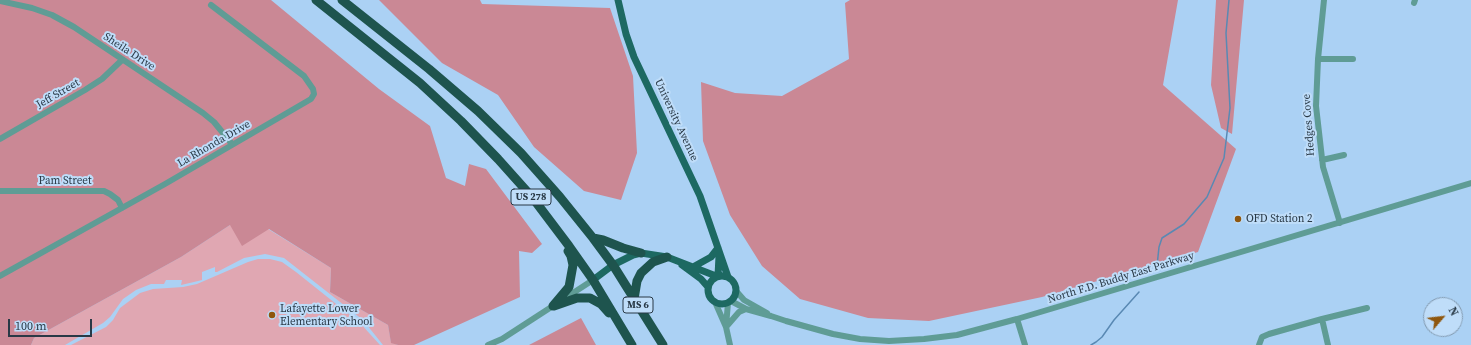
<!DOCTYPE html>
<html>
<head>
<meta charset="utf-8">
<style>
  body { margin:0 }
  #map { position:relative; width:1471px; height:345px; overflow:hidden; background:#abd1f4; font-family:"Source Serif 4",serif }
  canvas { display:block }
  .north { position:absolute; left:1423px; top:297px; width:40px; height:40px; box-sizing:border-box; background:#bfddf9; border:1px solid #839bb1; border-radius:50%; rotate:62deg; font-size:11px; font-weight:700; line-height:16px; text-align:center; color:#293946 }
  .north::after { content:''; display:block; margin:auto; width:14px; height:18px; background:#8f570e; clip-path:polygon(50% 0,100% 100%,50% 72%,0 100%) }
  .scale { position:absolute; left:8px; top:319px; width:84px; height:18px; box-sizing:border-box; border:2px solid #293946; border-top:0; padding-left:5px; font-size:12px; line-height:14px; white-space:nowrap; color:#293946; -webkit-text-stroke:3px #bfddf9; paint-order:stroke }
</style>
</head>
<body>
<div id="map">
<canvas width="1471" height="345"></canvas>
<div class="north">N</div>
<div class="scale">100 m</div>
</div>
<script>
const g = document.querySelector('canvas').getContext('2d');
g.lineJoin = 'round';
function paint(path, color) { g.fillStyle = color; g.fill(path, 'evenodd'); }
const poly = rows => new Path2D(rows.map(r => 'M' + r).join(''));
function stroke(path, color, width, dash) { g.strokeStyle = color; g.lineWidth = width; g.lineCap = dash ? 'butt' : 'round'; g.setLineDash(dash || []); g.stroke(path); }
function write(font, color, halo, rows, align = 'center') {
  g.font = font + ' "Source Serif 4",serif'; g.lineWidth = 4; g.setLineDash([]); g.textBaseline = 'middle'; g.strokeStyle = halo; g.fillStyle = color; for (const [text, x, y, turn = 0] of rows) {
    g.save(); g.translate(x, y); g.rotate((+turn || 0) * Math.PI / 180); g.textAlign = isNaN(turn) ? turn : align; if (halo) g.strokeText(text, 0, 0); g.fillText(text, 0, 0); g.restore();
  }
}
const green = poly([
  [230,225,268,229,331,268,330,292,388,325,391,342,398,345,383,345,363,320,284,258,265,254,244,258,217,272,215,272,215,267,202,272,202,280,194,282,181,285,182,280,166,280,164,284,151,284,136,290,123,299,110,317,103,323,65,345,31,345,34,338,181,257],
  [258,259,270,259,282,262,296,272,360,323,380,345,71,345,106,327,113,320,120,308,140,293,153,289,183,287,197,284,248,262]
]);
const forest = poly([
  [0,0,271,0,379,89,430,126,446,178,465,186,469,164,486,169,542,244,532,253,519,251,520,297,414,345,398,345,391,343,388,325,330,292,331,268,269,229,242,246,230,225,181,257,34,338,31,345,0,345],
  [379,0,480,0,482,4,610,8,633,76,637,153,621,200,584,191,534,147,498,95,442,63],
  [850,0,1178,0,1163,85,1236,149,1198,252,1042,297,929,321,868,318,800,299,762,266,730,215,703,141,701,82,735,93,782,96,849,59,845,3],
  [1216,0,1244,0,1232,134,1221,128,1211,85],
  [581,318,596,345,529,345]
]);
const stream = poly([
  [1157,266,1159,247,1162,238,1184,224,1207,197,1224,158,1230,108,1226,33,1229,0],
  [1091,345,1096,342,1102,337,1114,320,1139,292]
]);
const minor = poly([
  [1324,0,1318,59,1316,106,1323,167,1340,223],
  [0,1,32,8,52,15,74,27,203,113,214,122,232,144],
  [1414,3,1415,0],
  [1318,59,1353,59],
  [0,139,85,90,102,79,122,60],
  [1322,160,1344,155],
  [0,191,104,191,110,194,118,200,122,208],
  [0,276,165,184,311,99,314,94,313,89,304,76,211,5],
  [737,292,744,300,767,313],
  [731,301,746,309,771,316,786,321,833,334,860,339,889,341,924,339,957,335,1017,319,1471,183],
  [715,302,726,327,730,345],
  [1017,319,1025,345],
  [1322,319,1328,345],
  [726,326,728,303],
  [726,327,739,312,746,309],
  [488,345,502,339,593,280],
  [1259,345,1262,337,1269,334,1322,319,1367,308]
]);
const major = poly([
  [618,0,626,34,634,57,700,196,728,277],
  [682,265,701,279,708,287],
  [693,267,711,257,718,248],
  '708 290a14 14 0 1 1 28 0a14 14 0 1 1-28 0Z',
  [718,276,719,256],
  [593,280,613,265,633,255,641,253,667,257,716,276]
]);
const highway = poly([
  [316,0,420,83,461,121,498,159,532,197,569,246,593,280,632,345],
  [342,0,429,69,478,111,521,153,560,197,593,238,613,265,663,345],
  [593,238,603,240,623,248,641,253],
  [634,299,637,281,641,273,653,262,667,257],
  [553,306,569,287,573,265,571,256,568,251],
  [554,306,577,298,590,298,601,304,609,313]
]);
const markers = [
  [1238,219,4,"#8f570e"],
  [272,315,4,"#8f570e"]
];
const shields = [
  [531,197,40],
  [638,305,30]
];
const shieldNames = [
  ["US 278",531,197],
  ["MS 6",638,305]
];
const streetNames = [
  ["Sheila Drive",129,52,33],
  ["Jeff Street",58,94,-30],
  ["University Avenue",676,120,65],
  ["Hedges Cove",1309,125,-94],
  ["La Rhonda Drive",214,144,-30],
  ["Pam Street",65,181],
  ["North F.D. Buddy East Parkway",1121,278,-17]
];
const poiNames = [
  ["OFD Station 2",1246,219],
  ["Lafayette Lower",280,309],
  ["Elementary School",280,322]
];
paint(green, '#e0a7b2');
paint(forest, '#ca8895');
stroke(stream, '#5989b3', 1.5);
stroke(minor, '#5f9c95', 6);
stroke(major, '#1d6962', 7);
stroke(highway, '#1e544e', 9);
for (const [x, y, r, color] of markers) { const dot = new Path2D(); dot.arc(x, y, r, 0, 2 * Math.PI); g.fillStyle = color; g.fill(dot); stroke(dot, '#bfddf9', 1.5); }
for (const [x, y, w] of shields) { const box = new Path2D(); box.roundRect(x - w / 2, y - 8, w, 16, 3); g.fillStyle = '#bfddf9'; g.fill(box); stroke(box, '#293946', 1); }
write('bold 10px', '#293946', null, shieldNames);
write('11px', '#293946', '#bfddf9', streetNames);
write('11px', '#293946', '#bfddf9', poiNames, 'left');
</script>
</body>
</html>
